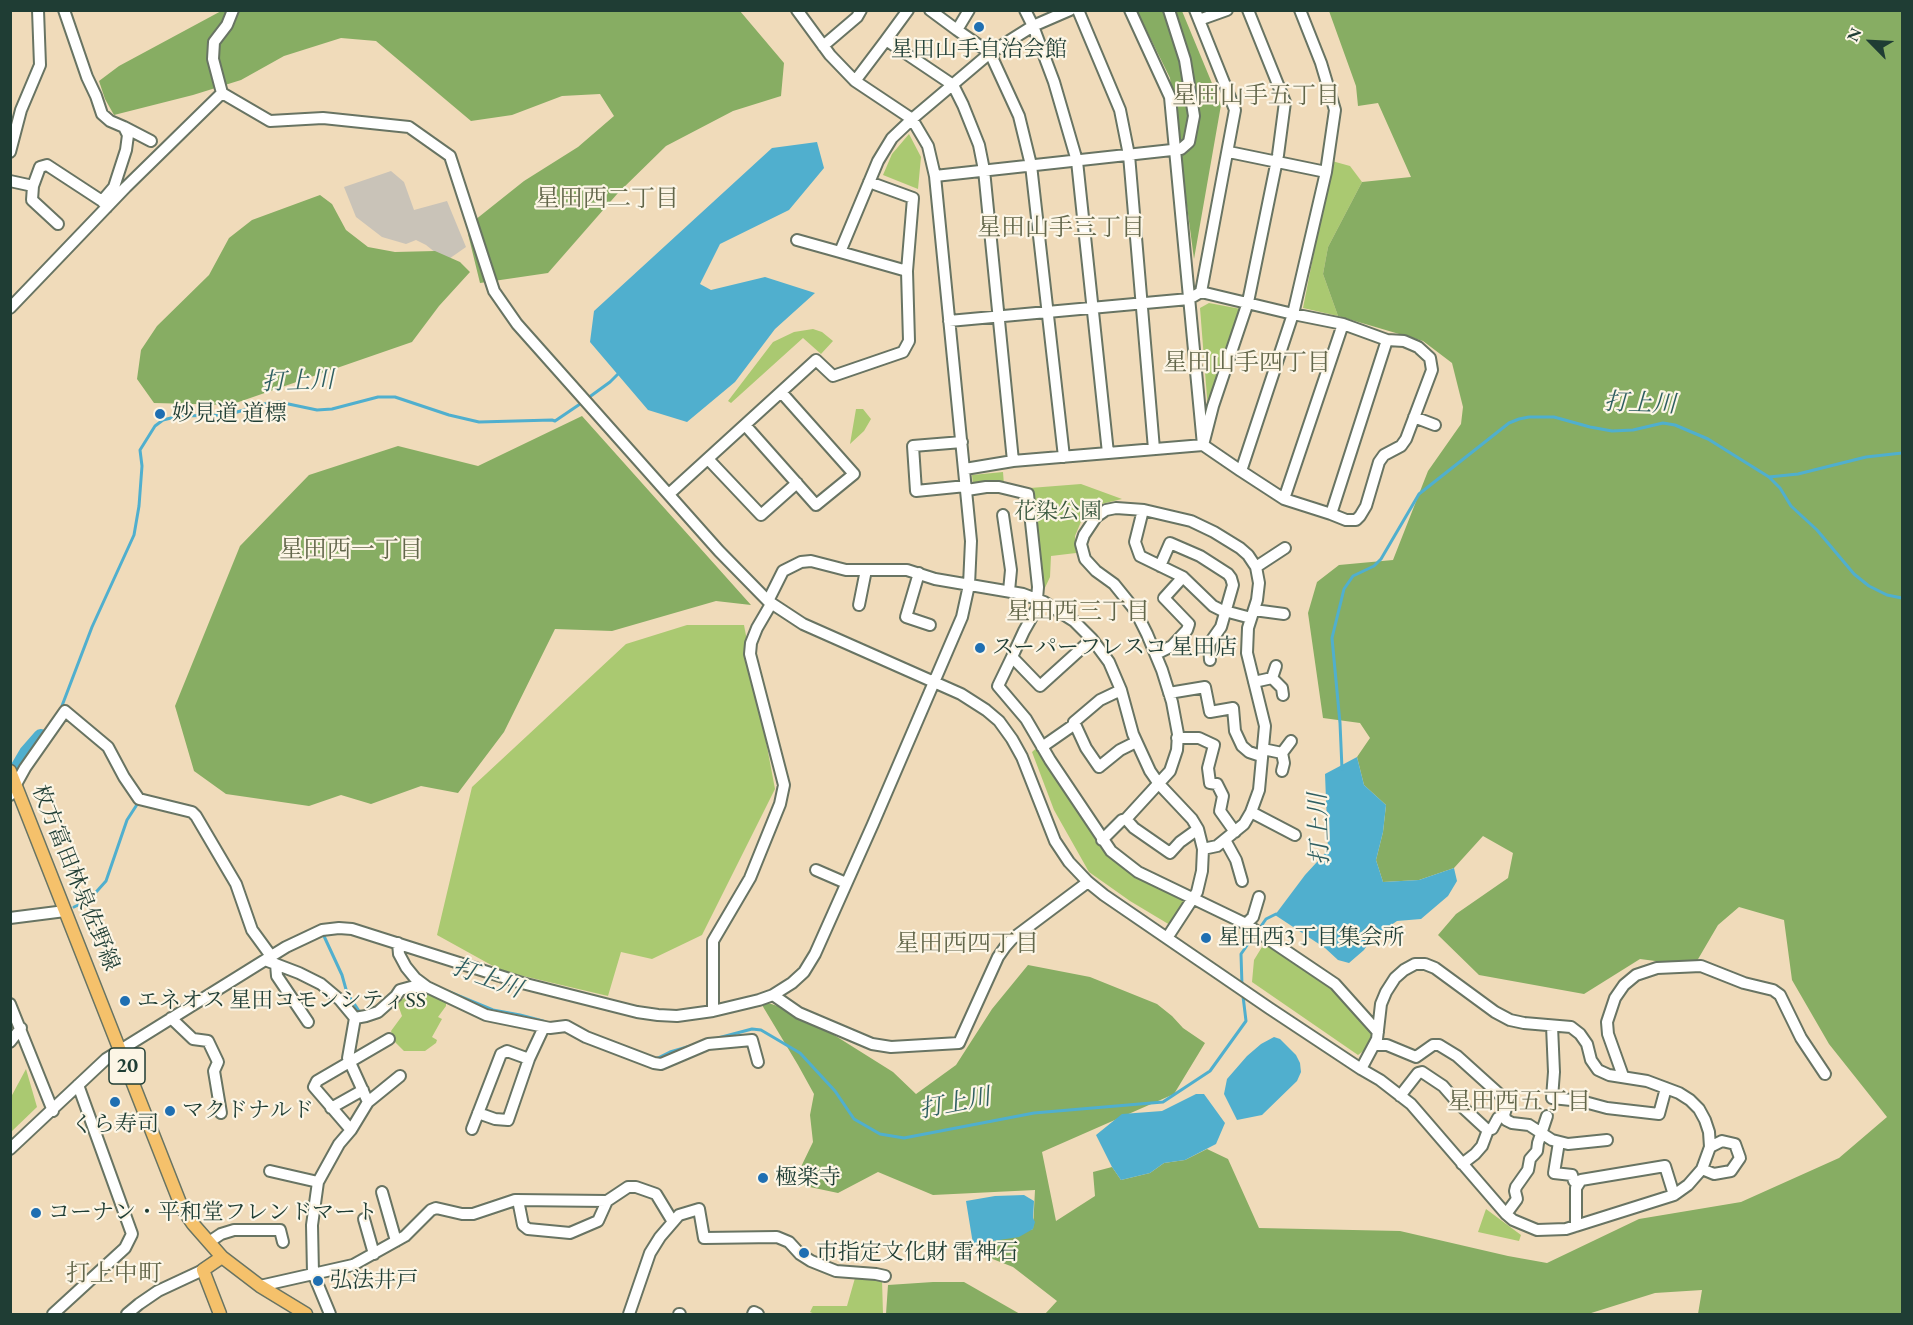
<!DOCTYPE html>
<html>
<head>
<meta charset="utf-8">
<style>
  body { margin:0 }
  #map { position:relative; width:1913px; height:1325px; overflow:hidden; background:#f0dbba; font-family:"EB Garamond",serif }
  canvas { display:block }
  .frame { position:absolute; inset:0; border:12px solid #1f3d34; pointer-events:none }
  .north { position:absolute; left:1841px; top:12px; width:60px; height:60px; -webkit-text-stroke:4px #fcf5e5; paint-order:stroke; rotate:294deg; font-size:16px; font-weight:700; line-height:24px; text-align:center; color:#1f3d34 }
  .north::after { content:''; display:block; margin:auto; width:21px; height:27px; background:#1f3d34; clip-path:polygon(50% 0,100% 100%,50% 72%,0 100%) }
</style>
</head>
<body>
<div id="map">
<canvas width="1913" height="1325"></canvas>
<div class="frame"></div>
<div class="north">N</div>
</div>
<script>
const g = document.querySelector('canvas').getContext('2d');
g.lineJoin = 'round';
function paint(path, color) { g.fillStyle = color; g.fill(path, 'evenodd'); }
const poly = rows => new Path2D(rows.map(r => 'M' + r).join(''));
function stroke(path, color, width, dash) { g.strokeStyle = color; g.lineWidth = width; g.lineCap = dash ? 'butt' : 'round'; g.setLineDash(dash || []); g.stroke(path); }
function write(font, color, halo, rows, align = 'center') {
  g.font = font + ' "EB Garamond","Noto Serif JP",serif'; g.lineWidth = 4.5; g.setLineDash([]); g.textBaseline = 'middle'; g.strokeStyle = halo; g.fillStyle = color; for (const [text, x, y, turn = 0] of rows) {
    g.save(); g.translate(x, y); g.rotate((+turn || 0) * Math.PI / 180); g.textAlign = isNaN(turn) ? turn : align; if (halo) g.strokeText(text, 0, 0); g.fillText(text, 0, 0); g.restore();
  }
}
const industrial = poly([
  [391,171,404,182,414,210,447,201,466,247,446,261,426,245,416,240,406,244,382,237,356,217,344,187]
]);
const green = poly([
  [909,134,921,157,918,189,883,175,892,154],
  [1332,161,1350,166,1362,182,1328,247,1323,274,1338,316,1303,308],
  [1209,303,1241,309,1208,410,1200,308],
  [813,329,822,332,833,341,821,354,803,338,731,403,728,401,773,342,794,332],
  [856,409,863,409,871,419,864,431,850,444],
  [1003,472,1004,485,973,485,972,475],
  [1081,484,1122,499,1097,505,1083,517,1075,536,1076,553,1051,556,1050,577,1043,592,1030,488],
  [687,625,744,625,775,789,702,935,652,959,621,952,608,996,502,971,437,935,472,787,626,644],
  [1039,746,1099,841,1186,899,1170,925,1130,901,1089,872,1054,810,1032,752],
  [1265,942,1334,986,1372,1029,1369,1047,1358,1055,1252,982,1254,960],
  [423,992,446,1000,446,1006,438,1017,442,1019,432,1037,437,1040,436,1043,425,1051,404,1051,394,1041,391,1031,402,1016,397,1002,414,993],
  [26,1069,37,1107,11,1132,11,1097],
  [1486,1209,1521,1235,1519,1241,1478,1232],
  [855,1278,876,1278,882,1280,883,1314,815,1314,810,1312,813,1306,847,1306]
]);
const forest = poly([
  [223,10,740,11,784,63,781,96,733,111,666,146,618,193,548,273,480,283,468,234,475,220,524,181,578,147,614,116,600,94,562,96,512,115,471,121,376,41,341,38,284,56,241,80,193,95,114,115,105,99,99,81,119,66],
  [1137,11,1182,11,1221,105,1194,259,1170,78],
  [1329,11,1902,11,1902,1314,1698,1314,1702,1290,1655,1293,1588,1314,1045,1314,1057,1301,1013,1267,985,1256,987,1243,1033,1229,1035,1190,933,1195,878,1172,838,1193,805,1186,799,1171,813,1142,810,1115,814,1094,798,1065,759,1000,799,1013,893,1072,916,1094,956,1065,992,1009,1028,965,1090,977,1157,1004,1172,1016,1183,1028,1205,1043,1174,1094,1042,1152,1056,1221,1095,1196,1093,1172,1112,1167,1121,1180,1150,1173,1164,1163,1185,1160,1207,1149,1228,1159,1259,1228,1400,1231,1508,1256,1547,1263,1639,1219,1741,1202,1839,1158,1887,1117,1829,1044,1792,980,1784,920,1739,907,1718,925,1694,966,1640,959,1584,994,1479,975,1438,935,1456,914,1508,878,1513,853,1483,836,1454,868,1419,880,1383,882,1376,860,1383,832,1386,805,1364,785,1357,757,1370,738,1360,723,1323,718,1308,613,1317,582,1339,565,1393,560,1428,471,1461,424,1463,407,1452,363,1423,341,1338,316,1323,274,1328,247,1362,182,1411,177,1378,103,1358,106,1356,86],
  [320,195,332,204,346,230,368,247,395,252,435,251,460,262,470,272,439,306,412,342,230,405,154,403,137,379,141,350,157,326,209,275,229,238,252,220],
  [582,416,751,605,716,601,612,631,555,629,504,732,458,793,421,786,371,804,341,795,309,806,226,794,194,771,175,706,240,546,309,475,398,446,478,466],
  [933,1282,964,1282,1020,1314,886,1314,888,1285]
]);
const water = poly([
  [817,142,824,168,789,210,720,244,700,284,711,290,765,277,815,293,775,329,735,382,687,422,648,410,590,342,594,311,772,148],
  [1357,757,1364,785,1386,805,1383,832,1376,860,1383,882,1419,880,1454,868,1457,881,1448,896,1421,919,1397,921,1372,938,1364,950,1349,963,1338,960,1325,948,1275,915,1305,875,1328,850,1325,774],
  [1274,1037,1280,1039,1296,1055,1300,1063,1301,1072,1297,1081,1262,1115,1237,1120,1224,1094,1227,1079,1247,1056,1261,1044],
  [1196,1094,1204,1094,1225,1123,1216,1144,1185,1160,1164,1163,1150,1173,1121,1180,1112,1167,1096,1135,1122,1114,1162,1111],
  [1024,1195,1034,1201,1033,1218,1035,1222,1033,1229,1019,1237,973,1244,966,1201,995,1196]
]);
const stream = poly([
  [588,398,610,382,620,372],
  [1769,477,1798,474,1866,457,1902,453],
  [60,711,92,627,134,535,139,506,142,466,140,450,155,426,163,420,179,416,227,415,264,404,279,402,317,410,332,409,378,397,395,397,449,415,479,422,552,420,555,421,583,402],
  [1342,769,1340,723,1332,638,1344,589,1353,576,1374,566,1381,559,1419,494,1509,423,1519,419,1529,417,1554,417,1590,427,1612,431,1633,430,1663,423,1675,425,1708,439,1769,477,1780,488,1791,506,1817,530,1854,574,1869,586,1887,595,1902,598],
  [74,907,89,900,106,881,127,820,138,803,140,803],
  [1259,929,1266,919,1276,914],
  [323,934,342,975,347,993,359,1011,364,1012],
  [1242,986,1241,954,1255,934],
  [447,991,493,1010,520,1015,543,1021],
  [718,1038,752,1029,761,1030,800,1053,835,1091,854,1119,880,1134,904,1138,1034,1113,1163,1102,1210,1071,1246,1021,1243,996],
  [656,1059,670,1052,694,1045]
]);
const river = poly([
  [10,782,27,753,41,737]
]);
const minor = poly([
  [64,10,87,77,96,96,102,114,110,121,124,127,128,135,126,150,114,187,102,201,107,207],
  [930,10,957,30,969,10],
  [1025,10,1033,26,1054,82,1077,161,1108,453],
  [1078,10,1120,110,1129,155,1154,449],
  [1195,10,1235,110,1201,292],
  [1199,20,1227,10],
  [957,30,990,53,1019,116,1031,165,1064,457],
  [886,40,908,10],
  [823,46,857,17,861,10],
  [855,81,886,40,953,85,963,105,979,145,984,170,1013,461],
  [222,93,213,59,214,42,227,25,233,10],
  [124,127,151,141],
  [10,152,21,110,40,65,38,10],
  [1229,152,1326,172],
  [935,176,1181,149,1189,142,1194,116,1185,60,1169,10],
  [10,181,33,186,32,200,58,224],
  [869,182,913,198,907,271],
  [33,186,40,167,47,165,102,201],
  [797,240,840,252],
  [10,308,126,187,222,93,270,121,323,118,409,127,450,156,494,291,517,324,719,551,768,601,803,624,961,694,986,710,999,721,1012,739,1022,757,1055,841,1069,862,1088,882,1104,895,1269,1008,1361,1069,1380,1080,1411,1104,1506,1214,1513,1220,1537,1230,1566,1229,1674,1195,1688,1185,1702,1169,1710,1147,1709,1132,1705,1120,1699,1109,1690,1100,1679,1093,1647,1081,1609,1075,1598,1070,1591,1060,1587,1044,1580,1034,1571,1027,1524,1023,1510,1020,1495,1012,1435,968,1425,964,1415,964,1404,970,1395,978,1386,992,1381,1004,1377,1039,1361,1069],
  [949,321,1189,299,1201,292,1293,314,1326,172,1335,110,1321,63,1300,10],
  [1414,417,1435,425],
  [745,425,816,505,854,474,781,392],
  [962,442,913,446,916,491,966,486],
  [708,459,761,515,797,483],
  [965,469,1013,461,1203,445,1170,97,1130,10],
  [1241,471,1293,314,1343,324,1387,340,1331,514,1284,499,1241,471,1203,445,1213,406,1248,302,1278,155,1285,102,1248,10],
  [967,490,986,487,999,487,1028,494,1038,587,1037,599],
  [669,494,816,360,833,376,903,352,909,341,907,271,840,252,878,161,892,138,912,119,990,53,1033,26,1070,10],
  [1284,499,1343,324],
  [1143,510,1135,542,1140,556,1183,577,1213,606,1221,610,1251,618],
  [1331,514,1346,520,1356,520,1360,516,1366,506,1379,462,1384,455,1401,446,1406,439,1432,370,1430,358,1418,347,1404,341,1387,340],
  [1003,515,1011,570,1009,591],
  [1160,566,1170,543,1200,556,1228,574,1231,578,1233,585,1221,627,1209,644,1210,660],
  [1256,567,1285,548],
  [919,573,906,617,930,625],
  [768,601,783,571,801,562,811,561,846,570,907,570,935,579,1023,594,1044,602,1074,621,1092,639,1109,662,1121,690,1133,734,1150,771,1159,784,1192,819,1198,829,1203,849,1202,871,1197,892,1167,938],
  [1041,601,1024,631,1012,657,1040,686,1092,639],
  [859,605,866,570],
  [1254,610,1284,614],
  [1156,654,1172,646,1187,630,1189,624,1164,598,1183,577],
  [1012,657,998,686,1026,719,1050,760,1111,851,1138,872,1246,924,1335,984,1378,1032],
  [1272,678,1282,688,1283,695],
  [1254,682,1272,678,1276,666],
  [1121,690,1100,700,1074,722,1086,748,1099,767,1120,750,1136,742],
  [1169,693,1205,687,1210,712,1233,708,1235,731,1242,746,1249,752,1261,756],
  [1177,738,1199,738,1214,745,1208,768,1210,783,1217,784,1223,796,1220,811,1235,832],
  [1042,747,1075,724],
  [1263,749,1282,753,1291,741],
  [1282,753,1284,763,1282,771],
  [10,795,25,768,65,711,108,747,124,777,139,799,192,812,196,816,236,884,252,930,271,956],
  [1251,812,1295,835],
  [1198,829,1180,842,1170,853,1134,828,1126,819,1170,771,1177,750,1178,734,1172,702,1162,670,1147,634,1135,610,1114,584,1096,571,1085,559,1081,544,1084,535,1096,517,1106,510,1116,508,1144,510,1191,521,1214,532,1240,548,1248,555,1256,567,1259,583,1257,600,1248,628,1247,653,1265,726,1259,790,1251,812,1244,824,1217,846,1203,849],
  [1102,840,1122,820,1126,819],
  [1225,840,1236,860,1242,881],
  [816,870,846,883],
  [10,918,65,911],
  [1246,924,1253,917,1259,897],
  [398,943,399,954,406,967,415,978,427,987],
  [265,960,299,973,321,984,340,1000,355,1018,348,1058,368,1102,351,1130,339,1144,318,1182,312,1225,313,1273,330,1314],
  [276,964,277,976,308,1022],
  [773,995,799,1013,872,1044,891,1047,959,1043,998,957,1005,947,1012,939,1088,882],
  [10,1004,53,1111],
  [713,1011,713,941,750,878,780,804,784,785,750,654,751,643,757,628,771,604],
  [171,1018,193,1039,208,1041,218,1062,214,1071,221,1113],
  [355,1018,366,1016,378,1012,396,996,400,990,411,987,427,987,486,1015,550,1028,566,1026,586,1037,654,1063,661,1064,708,1044,752,1040,758,1062],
  [1552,1026,1554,1072,1552,1098,1581,1101,1607,1108,1659,1114,1666,1088],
  [10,1042,21,1028],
  [1375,1045,1387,1045,1416,1057,1433,1045,1439,1045,1457,1056,1508,1102,1504,1115,1506,1120,1512,1123,1529,1125,1552,1140,1568,1144,1607,1140],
  [1623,1076,1608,1034,1607,1022,1615,998,1624,985,1636,975,1657,968,1701,966,1744,983,1773,990,1780,995,1801,1038,1825,1074],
  [1400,1096,1418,1073,1422,1072,1443,1086,1457,1102,1484,1127,1488,1130,1482,1146,1475,1154,1462,1164],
  [368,1102,400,1076],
  [331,1108,363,1090],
  [478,1113,495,1119,508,1120,529,1059,544,1027],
  [472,1129,501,1054,507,1051,529,1059],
  [351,1130,314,1087,317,1081,389,1039],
  [1488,1130,1492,1129,1498,1118,1504,1115],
  [1559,1142,1554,1173,1572,1175,1574,1181,1577,1183],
  [10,1149,106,1059,286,947,322,930,339,928,352,929,522,983,637,1012,658,1015,677,1016,713,1011,759,1000,773,995,792,983,804,972,815,954,873,824,962,617,969,585,971,541,935,176,928,146,912,119,855,81,830,55,797,10],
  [1702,1169,1714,1174,1731,1171,1740,1158,1735,1144,1722,1141,1710,1147],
  [270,1171,318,1182],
  [382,1192,396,1241],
  [518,1200,523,1225,528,1229,570,1233,598,1221,607,1201],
  [1506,1214,1517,1199,1515,1191,1516,1187,1528,1170,1530,1159,1537,1151,1538,1143,1547,1116],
  [364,1219,374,1254],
  [1576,1226,1576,1188,1581,1180,1665,1166,1674,1195],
  [209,1242,221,1234,234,1230,280,1230,283,1242],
  [260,1286,353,1265,405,1236,431,1210,436,1208,462,1214,473,1214,515,1200,607,1201,628,1187,636,1187,656,1194,673,1222],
  [53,1314,125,1248,132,1234,78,1085],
  [127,1314,139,1304,158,1291,203,1270],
  [629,1314,650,1253,660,1237,679,1215,699,1209,704,1238,777,1237,789,1242,800,1254,811,1261,836,1271,876,1274,885,1276],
  [679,1314,680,1314],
  [753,1314,754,1312,758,1314]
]);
const major = poly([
  [10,771,182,1208,193,1224,222,1257,260,1286,306,1314],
  [220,1314,203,1270,222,1257]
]);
const markers = [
  [979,27,6,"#1f6fb2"],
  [160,414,6,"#1f6fb2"],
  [980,648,6,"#1f6fb2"],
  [1206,938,6,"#1f6fb2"],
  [125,1001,6,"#1f6fb2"],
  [115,1102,6,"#1f6fb2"],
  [170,1111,6,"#1f6fb2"],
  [763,1178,6,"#1f6fb2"],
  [36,1213,6,"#1f6fb2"],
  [804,1253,6,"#1f6fb2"],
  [318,1281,6,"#1f6fb2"]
];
const shields = [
  [127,1066,36]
];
const shieldNames = [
  ["20",127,1066]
];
const poiNames = [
  ["星田山手自治会館",979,50,"center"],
  ["妙見道 道標",172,414],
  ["スーパーフレスコ 星田店",992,648],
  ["星田西3丁目集会所",1218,938],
  ["エネオス 星田コモンシティSS",137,1001],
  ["マクドナルド",182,1111],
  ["くら寿司",115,1125,"center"],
  ["極楽寺",775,1178],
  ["コーナン・平和堂フレンドマート",48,1213],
  ["市指定文化財 雷神石",816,1253],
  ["弘法井戸",330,1281]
];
const parkNames = [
  ["花染公園",1058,512]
];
const streetNames = [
  ["枚方富田林泉佐野線",75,878,68]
];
const neighbourhoodNames = [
  ["星田山手五丁目",1256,96],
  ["星田西二丁目",607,199],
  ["星田山手三丁目",1061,228],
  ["星田山手四丁目",1247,363],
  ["星田西一丁目",351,550],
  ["星田西三丁目",1078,612],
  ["星田西四丁目",967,944],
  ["星田西五丁目",1519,1102],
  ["打上中町",114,1274]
];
const waterNames = [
  ["打上川",298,382,-2],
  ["打上川",1640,404,2],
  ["打上川",1320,829,-92],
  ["打上川",487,979,20],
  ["打上川",955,1104,-11]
];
paint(industrial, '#c9c3b8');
paint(green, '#aac971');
paint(forest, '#87ad63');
paint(water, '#50afce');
stroke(stream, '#50afce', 3);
stroke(river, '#50afce', 16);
stroke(minor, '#687463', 14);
stroke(major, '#687463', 15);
stroke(minor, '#fff', 10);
stroke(major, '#f5c16b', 12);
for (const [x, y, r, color] of markers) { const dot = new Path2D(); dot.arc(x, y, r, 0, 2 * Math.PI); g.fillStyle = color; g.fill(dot); stroke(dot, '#fcf5e5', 2); }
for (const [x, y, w] of shields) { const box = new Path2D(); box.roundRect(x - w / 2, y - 18, w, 36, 4.5); g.fillStyle = '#fcf5e5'; g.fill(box); stroke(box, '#1f3d34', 1.5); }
write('bold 21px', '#1f3d34', null, shieldNames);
write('22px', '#1f3d34', '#fcf5e5', poiNames, 'left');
write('22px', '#3b5940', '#fcf5e5', parkNames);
write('22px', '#1f3d34', '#fcf5e5', streetNames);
write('24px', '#63674b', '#fcf5e5', neighbourhoodNames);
write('italic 24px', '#2e5f62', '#fcf5e5', waterNames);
</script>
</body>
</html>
